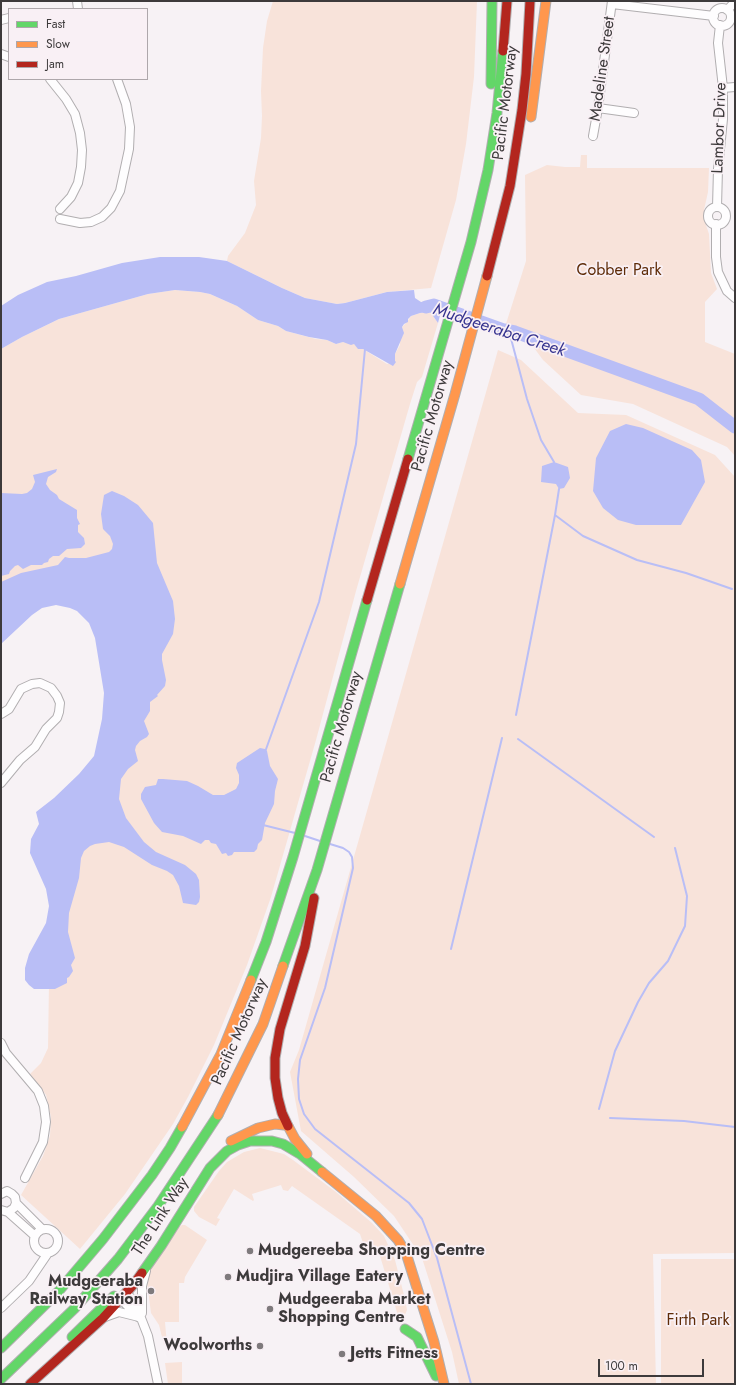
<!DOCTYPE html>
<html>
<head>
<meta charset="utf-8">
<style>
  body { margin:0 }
  #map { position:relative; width:736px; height:1385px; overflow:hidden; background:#f7f2f5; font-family:Jost,sans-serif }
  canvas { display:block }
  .frame { position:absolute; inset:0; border:2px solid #3d3a3b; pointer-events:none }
  .legend { position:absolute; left:8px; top:8px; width:140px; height:72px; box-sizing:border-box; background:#f9f0f5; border:1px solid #aea7ab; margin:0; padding:5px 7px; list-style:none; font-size:12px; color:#3d3a3b }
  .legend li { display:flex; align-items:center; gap:8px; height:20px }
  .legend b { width:20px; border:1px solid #aea7ab }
  .scale { position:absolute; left:598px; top:1359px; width:106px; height:18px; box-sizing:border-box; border:2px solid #3d3a3b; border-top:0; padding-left:5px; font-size:12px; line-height:14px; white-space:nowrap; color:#3d3a3b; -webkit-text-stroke:3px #f9f0f5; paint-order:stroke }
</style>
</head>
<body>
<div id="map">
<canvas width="736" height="1385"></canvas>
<div class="frame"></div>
<ul class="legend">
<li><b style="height:5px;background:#63d668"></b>Fast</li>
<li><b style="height:5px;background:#ff974d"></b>Slow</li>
<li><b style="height:5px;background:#b3261e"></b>Jam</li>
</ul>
<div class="scale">100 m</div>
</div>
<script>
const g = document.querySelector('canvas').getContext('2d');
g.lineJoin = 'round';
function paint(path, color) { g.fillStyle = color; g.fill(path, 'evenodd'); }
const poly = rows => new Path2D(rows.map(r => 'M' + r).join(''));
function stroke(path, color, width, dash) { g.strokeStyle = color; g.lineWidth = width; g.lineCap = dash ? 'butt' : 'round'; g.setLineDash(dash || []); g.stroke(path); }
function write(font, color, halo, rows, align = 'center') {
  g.font = font + ' Jost,sans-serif'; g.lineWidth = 3.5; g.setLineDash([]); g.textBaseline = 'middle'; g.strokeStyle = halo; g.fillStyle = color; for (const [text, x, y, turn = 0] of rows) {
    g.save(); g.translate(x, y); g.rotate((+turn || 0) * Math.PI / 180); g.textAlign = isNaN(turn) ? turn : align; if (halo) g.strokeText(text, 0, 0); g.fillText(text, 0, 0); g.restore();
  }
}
const green = poly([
  [273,1,477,1,474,77,466,144,456,200,431,288,387,292,345,303,337,304,305,298,282,288,227,261,228,256,245,233,256,205,254,181,261,138,262,116,261,91,263,48,267,21],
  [581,155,587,155,587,168,709,168,708,192,704,210,704,219,709,234,711,273,717,289,705,302,705,342,735,354,735,456,727,447,633,404,581,395,543,360,526,337,504,330,526,261,525,175,547,165,565,167,580,167],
  [175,290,200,292,210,294,237,306,258,320,278,326,286,331,316,339,327,340,336,344,343,342,354,344,358,348,363,349,387,364,395,361,395,354,400,345,400,340,403,335,402,327,406,323,411,316,420,313,431,313,438,323,422,377,417,382,410,404,356,591,316,740,271,897,247,965,214,1045,188,1097,173,1124,125,1194,80,1249,21,1195,43,1156,50,1136,51,1117,46,1095,30,1074,41,1063,48,1048,49,983,60,854,116,761,97,596,1,612,1,349,22,337,59,319,148,294],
  [498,350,521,360,578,413,626,415,715,455,735,477,735,1253,653,1254,656,1384,459,1384,452,1352,422,1258,394,1216,354,1177,301,1131,290,1072,299,1050],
  [260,1148,284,1154,293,1160,336,1192,372,1223,384,1236,395,1260,405,1299,407,1310,404,1317,399,1319,377,1246,365,1249,360,1234,292,1186,288,1191,283,1190,281,1185,252,1194,254,1200,253,1201,234,1189,217,1218,220,1219,216,1226,199,1217,194,1211,194,1207,219,1171,227,1162,244,1152],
  [182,1225,185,1225,207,1240,185,1277,184,1283,179,1283,179,1322,165,1322,167,1345,164,1345,159,1325,151,1313,147,1282,150,1272,156,1260,178,1228],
  [661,1259,735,1259,735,1384,661,1384],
  [182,1362,182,1384,168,1384,165,1363]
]);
const water = poly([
  [160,257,199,257,227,261,282,288,305,298,337,304,345,303,387,292,414,290,415,298,421,302,437,300,443,304,438,323,431,313,429,312,420,313,411,316,408,319,408,322,404,324,402,327,404,333,395,354,395,361,396,362,393,366,363,349,358,349,354,344,351,345,343,342,336,344,327,340,309,337,286,331,278,326,258,320,237,306,210,294,200,292,175,290,148,294,59,319,22,337,1,349,1,306,18,295,47,282,76,276,122,263],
  [626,424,643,428,692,450,701,460,705,482,681,525,636,525,618,520,603,508,593,491,596,458,610,431],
  [554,462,568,467,570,478,564,488,559,489,556,484,541,482,542,466],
  [57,469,56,472,48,477,46,484,50,490,57,495,59,499,77,510,77,518,80,524,78,525,78,532,84,538,85,544,81,548,67,549,59,556,53,556,49,559,48,562,44,563,42,565,31,565,23,569,18,565,15,566,10,571,9,574,1,576,1,493,22,494,27,493,32,489,35,482,33,475],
  [112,491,124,496,138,505,153,523,157,563,173,601,175,619,173,634,162,654,162,660,166,680,165,686,157,695,158,696,150,702,150,711,144,721,149,734,147,737,140,741,136,746,135,750,138,761,128,769,121,779,119,799,126,818,144,842,156,852,185,865,196,874,199,880,200,897,199,902,196,905,183,903,179,886,173,875,167,871,152,865,124,847,109,842,95,844,90,846,84,851,81,858,79,878,69,913,68,932,75,958,71,965,73,971,69,977,67,978,67,983,55,989,34,989,29,985,25,980,25,968,29,954,46,923,49,906,46,889,30,853,31,839,39,824,36,812,54,798,79,774,94,756,102,719,104,693,95,638,89,623,77,611,70,608,56,605,42,608,32,615,1,644,1,582,21,573,58,565,65,557,69,558,86,558,109,552,112,549,113,544,110,536,103,529,101,514,104,495],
  [260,748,265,749,267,751,270,766,278,779,275,791,274,804,265,823,262,840,258,844,257,849,254,852,234,852,232,855,228,856,226,853,222,854,216,844,211,843,209,840,205,840,201,844,183,836,162,832,154,823,141,799,141,794,145,787,156,785,158,779,163,779,187,781,198,786,213,795,224,795,236,789,239,783,239,775,236,768,237,763]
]);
const stream = poly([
  [509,331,527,399,541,440,554,462],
  [559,489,555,515,583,536,637,560,686,573,732,589],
  [516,715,555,515],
  [518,739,654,837],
  [265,752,319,602,356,444,365,349],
  [263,825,295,833],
  [305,836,320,841],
  [330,844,343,848,349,852,352,857,353,868,325,988,300,1060,298,1079,299,1099,304,1114,315,1129,409,1203,422,1219,437,1258,471,1384],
  [451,949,502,738],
  [599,1109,615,1051,638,1002,649,983,668,961,685,926,687,896,675,848],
  [610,1118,684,1121,735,1127]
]);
const river = poly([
  [426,307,434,305,504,330,515,332,699,399,735,427]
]);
const street = poly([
  [77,1,78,9],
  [612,4,714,16],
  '713 17a9 9 0 1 1 18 0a9 9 0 1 1-18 0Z',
  [727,10,735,2],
  [1,20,9,18],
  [1,54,9,57],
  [50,79,66,99,75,114,80,133,82,150,81,167,78,183,71,197,60,209],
  [723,88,735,87],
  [598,108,634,113],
  [593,136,598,108,612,1],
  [717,207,718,169,723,119,723,88,718,43,720,25],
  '708 216a9 9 0 1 1 18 0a9 9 0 1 1-18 0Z',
  [60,219,80,223,91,222,102,217,111,208,120,191,129,149,130,127,126,104,117,79],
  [716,224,716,257,718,272,727,291,735,298],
  [1,714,9,709,21,689,32,684,40,683,51,688,57,696,60,703,59,712,57,718,46,729,35,747,20,760,1,783],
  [1,1043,6,1053,38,1091,44,1106,46,1122,43,1142,25,1178],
  [1,1194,7,1191,12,1194,15,1197,16,1203,14,1208,8,1212,1,1210],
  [16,1203,42,1229],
  [8,1212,35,1236],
  '34 1241a12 12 0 1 1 24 0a12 12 0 1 1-24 0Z',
  [126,1293,135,1302,140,1311,141,1318,148,1336,158,1384],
  [121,1299,138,1317],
  [1,1308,29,1281,48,1253],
  [142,1313,142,1286,146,1271],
  [105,1317,119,1312,139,1317]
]);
const fast = poly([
  [491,84,492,1],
  [408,459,471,242,488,170,497,113,503,51],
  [283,966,317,870,400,584],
  [251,980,266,942,293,857,367,600],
  [142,1273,161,1246,210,1168,227,1151,238,1145,250,1141,272,1141,283,1144,300,1154,322,1172],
  [405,1329,417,1337,436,1376],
  [72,1337,114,1296],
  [1,1348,58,1292,103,1239,152,1175,170,1148,182,1127],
  [1,1379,74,1309,118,1259,158,1206,218,1115]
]);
const slow = poly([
  [531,117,546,1],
  [400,584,455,394,487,276],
  [218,1115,263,1024,283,966],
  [182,1127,221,1054,251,980],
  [231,1141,258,1128,275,1124,284,1125,288,1126,295,1139,307,1154],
  [322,1172,376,1216,398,1240,406,1253,434,1342,444,1384]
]);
const jam = poly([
  [503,51,507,1],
  [487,276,510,186,522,110,526,74,530,1],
  [367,600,408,459],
  [288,1126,282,1113,278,1098,275,1078,275,1058,280,1029,305,946,314,898],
  [30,1384,103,1318,134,1284,142,1273]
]);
const markers = [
  [250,1251,4,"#7e7a7c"],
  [228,1277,4,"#7e7a7c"],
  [151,1291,4,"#7e7a7c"],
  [270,1309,4,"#7e7a7c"],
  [260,1346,4,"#7e7a7c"],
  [342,1354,4,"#7e7a7c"]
];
const streetNames = [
  ["Madeline Street",603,69,-82],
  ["Pacific Motorway",506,103,-83],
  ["Lambor Drive",720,128,-88],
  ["Pacific Motorway",433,416,-74],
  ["Pacific Motorway",342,727,-74],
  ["Pacific Motorway",240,1032,-66],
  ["The Link Way",161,1217,-57]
];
const parkNames = [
  ["Cobber Park",619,271],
  ["Firth Park",698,1321]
];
const poiNames = [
  ["Mudgereeba Shopping Centre",258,1251],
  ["Mudjira Village Eatery",236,1277],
  ["Mudgeeraba",143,1282,"right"],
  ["Railway Station",143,1300,"right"],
  ["Mudgeeraba Market",278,1300],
  ["Shopping Centre",278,1318],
  ["Woolworths",252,1346,"right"],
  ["Jetts Fitness",350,1354]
];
const waterNames = [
  ["Mudgeeraba Creek",499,331,18]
];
paint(green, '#f8e3da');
paint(water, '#b9bef6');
stroke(stream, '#b9bef6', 2);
stroke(river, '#b9bef6', 13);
stroke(street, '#b1aeb0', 10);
stroke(fast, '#b1aeb0', 11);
stroke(slow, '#b1aeb0', 11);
stroke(jam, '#b1aeb0', 11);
stroke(street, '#fefdfe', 8);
stroke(fast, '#63d668', 9);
stroke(slow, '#ff974d', 9);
stroke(jam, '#b3261e', 9);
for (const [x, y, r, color] of markers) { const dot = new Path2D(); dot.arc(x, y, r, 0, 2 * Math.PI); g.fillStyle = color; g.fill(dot); stroke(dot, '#f9f0f5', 1.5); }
write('16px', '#3d3a3b', '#f9f0f5', streetNames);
write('16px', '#5e2b07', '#f9f0f5', parkNames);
write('bold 16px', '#3d3a3b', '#f9f0f5', poiNames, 'left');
write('italic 17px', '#373590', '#f9f0f5', waterNames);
</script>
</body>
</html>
